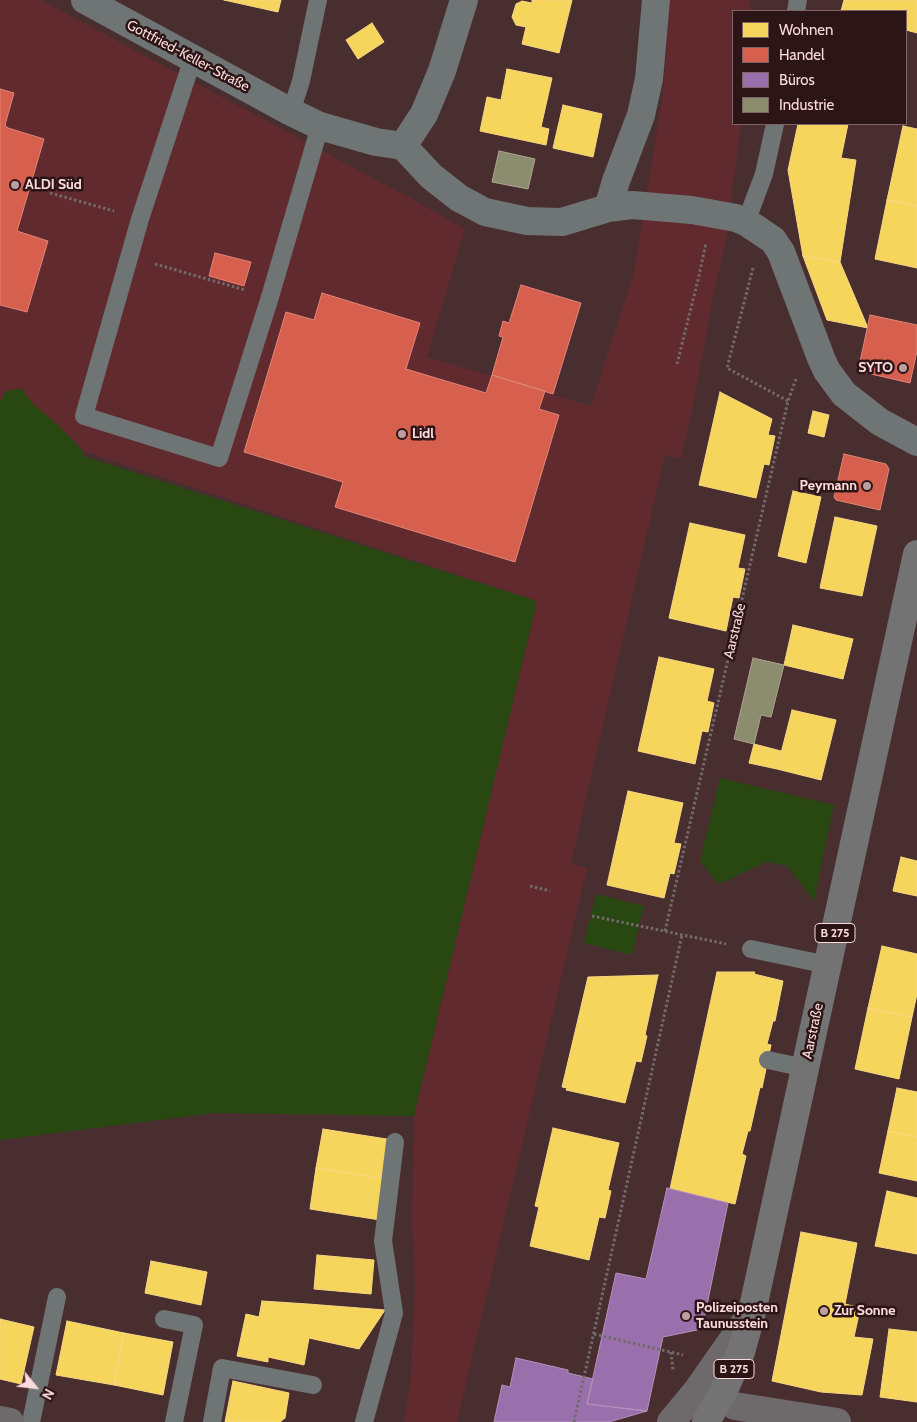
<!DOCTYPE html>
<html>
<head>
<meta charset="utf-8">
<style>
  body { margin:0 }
  #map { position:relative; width:917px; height:1422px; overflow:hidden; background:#492e30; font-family:Cabin,sans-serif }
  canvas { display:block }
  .legend { position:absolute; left:732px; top:10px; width:175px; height:115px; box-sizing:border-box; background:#2c1516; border:1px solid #806465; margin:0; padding:6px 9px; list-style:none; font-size:15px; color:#fddbdc }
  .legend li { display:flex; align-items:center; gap:10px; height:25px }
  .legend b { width:25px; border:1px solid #806465 }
  .north { position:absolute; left:10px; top:1362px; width:50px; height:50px; -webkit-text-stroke:4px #2c1516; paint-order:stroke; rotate:119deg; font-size:14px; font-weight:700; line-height:20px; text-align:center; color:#fddbdc }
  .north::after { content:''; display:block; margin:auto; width:18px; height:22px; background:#fddbdc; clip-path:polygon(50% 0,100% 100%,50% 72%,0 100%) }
</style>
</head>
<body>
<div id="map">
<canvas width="917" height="1422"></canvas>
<ul class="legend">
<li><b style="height:14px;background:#f6d55c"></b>Wohnen</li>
<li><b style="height:14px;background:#d6604d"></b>Handel</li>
<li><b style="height:14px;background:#9970ab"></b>Büros</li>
<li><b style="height:14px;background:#8c8c6e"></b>Industrie</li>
</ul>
<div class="north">N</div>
</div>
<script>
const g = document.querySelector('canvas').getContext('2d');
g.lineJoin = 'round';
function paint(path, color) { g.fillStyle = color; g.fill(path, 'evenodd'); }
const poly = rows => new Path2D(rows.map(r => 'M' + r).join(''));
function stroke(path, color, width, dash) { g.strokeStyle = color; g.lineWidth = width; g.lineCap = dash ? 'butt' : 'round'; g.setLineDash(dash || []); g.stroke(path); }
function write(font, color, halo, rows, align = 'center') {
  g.font = font + ' Cabin,sans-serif'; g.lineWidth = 5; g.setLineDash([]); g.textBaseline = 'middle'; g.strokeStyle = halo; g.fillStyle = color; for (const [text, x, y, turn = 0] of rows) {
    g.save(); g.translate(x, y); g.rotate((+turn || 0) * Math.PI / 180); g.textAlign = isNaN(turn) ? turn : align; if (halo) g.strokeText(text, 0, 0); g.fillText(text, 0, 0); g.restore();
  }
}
const built = poly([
  [0,0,41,0,414,200,465,229,427,357,591,406,634,272,663,92,670,0,750,0,750,11,733,11,733,124,741,124,726,240,712,301,695,397,681,459,665,455,571,864,587,868,457,1422,404,1422,411,1376,415,1286,412,1222,414,1116,537,601,83,451,0,411]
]);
const green = poly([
  [21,388,32,403,59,426,83,451,83,456,537,601,414,1116,215,1113,0,1140,0,401,6,391],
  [720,778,834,805,814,901,787,866,767,862,719,884,700,861],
  [596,894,644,906,632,955,584,943]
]);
const homes = poly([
  [224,0,281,0,278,12,224,0],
  [532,0,572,0,559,53,522,44,526,27,516,25,512,17,516,4,522,1,532,3,532,0],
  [844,0,917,0,917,33,906,30,906,11,841,11,844,0],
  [372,23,384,42,358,59,346,40,372,23],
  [507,69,552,78,541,127,549,129,546,145,480,131,487,97,501,100,507,69],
  [563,105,602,114,593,157,553,148,563,105],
  [798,124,848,124,841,158,856,160,840,262,803,256,788,170,798,124],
  [903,126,917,129,917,206,887,200,903,126],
  [887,200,917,206,917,268,875,259,887,200],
  [803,256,840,262,868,328,827,320,803,256],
  [720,392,772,419,768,435,775,436,769,465,764,464,756,498,699,485,720,392],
  [813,411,829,415,824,437,808,433,813,411],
  [793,491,821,497,806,563,778,556,793,491],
  [835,517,877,526,862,596,820,588,835,517],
  [690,523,745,535,738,568,745,569,739,598,733,597,726,631,669,618,690,523],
  [793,625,853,639,843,679,784,665,793,625],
  [659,657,714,669,707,701,714,703,708,732,702,731,695,764,638,751,659,657],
  [792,710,836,720,821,780,777,769,792,710],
  [754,744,781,751,777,769,749,763,754,744],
  [628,791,683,803,674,843,681,844,674,874,670,873,664,898,607,885,628,791],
  [901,857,917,861,917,896,893,891,901,857],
  [882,946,917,954,917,994,912,1017,868,1008,882,946],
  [717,972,755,972,754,974,783,981,775,1021,773,1021,767,1044,771,1045,762,1088,760,1087,750,1131,748,1131,742,1154,746,1156,735,1204,670,1189,717,972],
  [658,975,645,1035,647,1036,641,1062,636,1061,625,1103,566,1090,567,1088,562,1087,588,977,658,975],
  [868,1008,912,1017,899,1079,855,1069,868,1008],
  [897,1088,917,1092,917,1137,888,1131,897,1088],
  [553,1128,619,1143,608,1190,611,1191,605,1218,599,1217,589,1260,530,1246,539,1207,535,1206,553,1128],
  [323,1129,393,1140,387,1179,316,1168,323,1129],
  [888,1131,917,1137,917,1181,879,1173,888,1131],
  [316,1168,387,1179,380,1220,310,1209,316,1168],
  [887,1191,917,1198,917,1254,875,1246,887,1191],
  [801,1232,857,1243,845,1304,862,1308,861,1315,859,1314,854,1337,873,1339,862,1395,821,1392,772,1381,801,1232],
  [317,1255,374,1260,371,1294,314,1289,317,1255],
  [151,1261,207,1272,201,1305,145,1293,151,1261],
  [262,1301,308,1304,385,1310,359,1349,309,1338,304,1365,268,1357,268,1362,237,1356,246,1314,259,1317,262,1301],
  [0,1319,34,1327,21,1384,0,1379,0,1319],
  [67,1321,124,1333,114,1385,56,1375,67,1321],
  [889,1329,917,1332,917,1402,880,1397,889,1329],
  [124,1333,173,1342,163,1395,114,1385,124,1333],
  [233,1381,289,1393,285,1418,280,1422,225,1422,233,1381]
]);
const shops = poly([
  [0,89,14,93,5,125,8,128,44,139,17,231,48,241,27,312,0,305,0,89],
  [215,253,251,262,244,286,209,276,215,253],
  [521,285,581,303,553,394,492,375,503,337,499,336,503,321,509,323,521,285],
  [322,293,420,323,406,369,486,393,492,375,545,391,539,409,559,415,515,562,335,507,343,482,244,452,286,312,314,320,322,293],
  [870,315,917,325,917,351,910,383,858,371,870,315],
  [844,454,886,464,889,469,880,510,836,500,834,497,844,454]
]);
const offices = poly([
  [667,1188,728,1203,702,1329,663,1337,647,1411,587,1404,616,1273,646,1279,667,1188],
  [516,1358,568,1370,568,1373,593,1379,587,1404,647,1411,609,1422,494,1422,502,1385,510,1387,516,1358]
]);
const industry = poly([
  [499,151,535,159,528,189,492,182,499,151],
  [753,658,784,665,771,717,761,715,754,744,734,739,753,658]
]);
const path = poly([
  [50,193,114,211],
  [155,264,245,290],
  [753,268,727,368,788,401],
  [677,364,698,280,706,243],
  [530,886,550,891],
  [592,916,726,944],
  [665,931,788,401,796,379],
  [594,1334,683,1355],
  [671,1352,673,1370],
  [574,1422,682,935]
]);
const service = poly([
  [796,11,798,0],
  [193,58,140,219,84,416,219,458,270,297,320,126],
  [291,112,301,81,318,0],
  [746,222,764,174,775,124],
  [751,949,828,965],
  [768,1060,805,1068],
  [164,1319,194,1325,174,1422],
  [31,1422,57,1297],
  [212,1422,222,1368,313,1385],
  [364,1422,394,1313,383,1241,395,1142]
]);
const minor = poly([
  [85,0,291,112,320,126,376,142,403,146,431,176,459,198,485,212,527,221,562,222,608,208,632,205,692,210,736,218,746,222,773,240,781,252,821,358,827,371,844,394,880,422,917,442],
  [403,146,424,114,442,71,464,0],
  [608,208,616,181,641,115,649,79,656,0]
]);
const secondary = poly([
  [735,1406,837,1422],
  [0,1420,10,1422],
  [671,1422,696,1392,750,1315]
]);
const primary = poly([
  [706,1422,724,1390,741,1352,752,1312,917,554]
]);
const markers = [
  [15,185,5,"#be9ea0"],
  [903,368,5,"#be9ea0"],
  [402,434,5,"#be9ea0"],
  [867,486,5,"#be9ea0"],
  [824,1311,5,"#be9ea0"],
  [686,1316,5,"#be9ea0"]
];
const shields = [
  [835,933,40],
  [734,1369,40]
];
const shieldNames = [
  ["B 275",835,933],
  ["B 275",734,1369]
];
const streetNames = [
  ["Gottfried-Keller-Straße",188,56,28],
  ["Aarstraße",735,631,-77],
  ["Aarstraße",813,1031,-78]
];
const poiNames = [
  ["ALDI Süd",25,185],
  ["SYTO",893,368,"right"],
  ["Lidl",412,434],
  ["Peymann",857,486,"right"],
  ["Polizeiposten",696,1308],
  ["Taunusstein",696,1324],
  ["Zur Sonne",834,1311]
];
paint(built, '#602a2f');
paint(green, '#294710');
paint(homes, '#f6d55c');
stroke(homes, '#f8d782', 1);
paint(shops, '#d6604d');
stroke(shops, '#e28578', 1);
paint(offices, '#9970ab');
stroke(offices, '#b790ba', 1);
paint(industry, '#8c8c6e');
stroke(industry, '#aea48f', 1);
stroke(path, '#726a6c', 3, [2.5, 2.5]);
stroke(service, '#6f7474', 18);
stroke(minor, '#6f7474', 28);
stroke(secondary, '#6e6a6c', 28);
stroke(primary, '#747374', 28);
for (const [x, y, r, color] of markers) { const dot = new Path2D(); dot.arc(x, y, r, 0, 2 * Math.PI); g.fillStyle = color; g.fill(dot); stroke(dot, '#2c1516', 2); }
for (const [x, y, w] of shields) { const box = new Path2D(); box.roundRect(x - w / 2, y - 9.5, w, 19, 4); g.fillStyle = '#2c1516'; g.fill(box); stroke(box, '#fddbdc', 1); }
write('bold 12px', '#fddbdc', null, shieldNames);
write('14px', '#fddbdc', '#2c1516', streetNames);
write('bold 14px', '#fddbdc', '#2c1516', poiNames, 'left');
</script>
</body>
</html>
